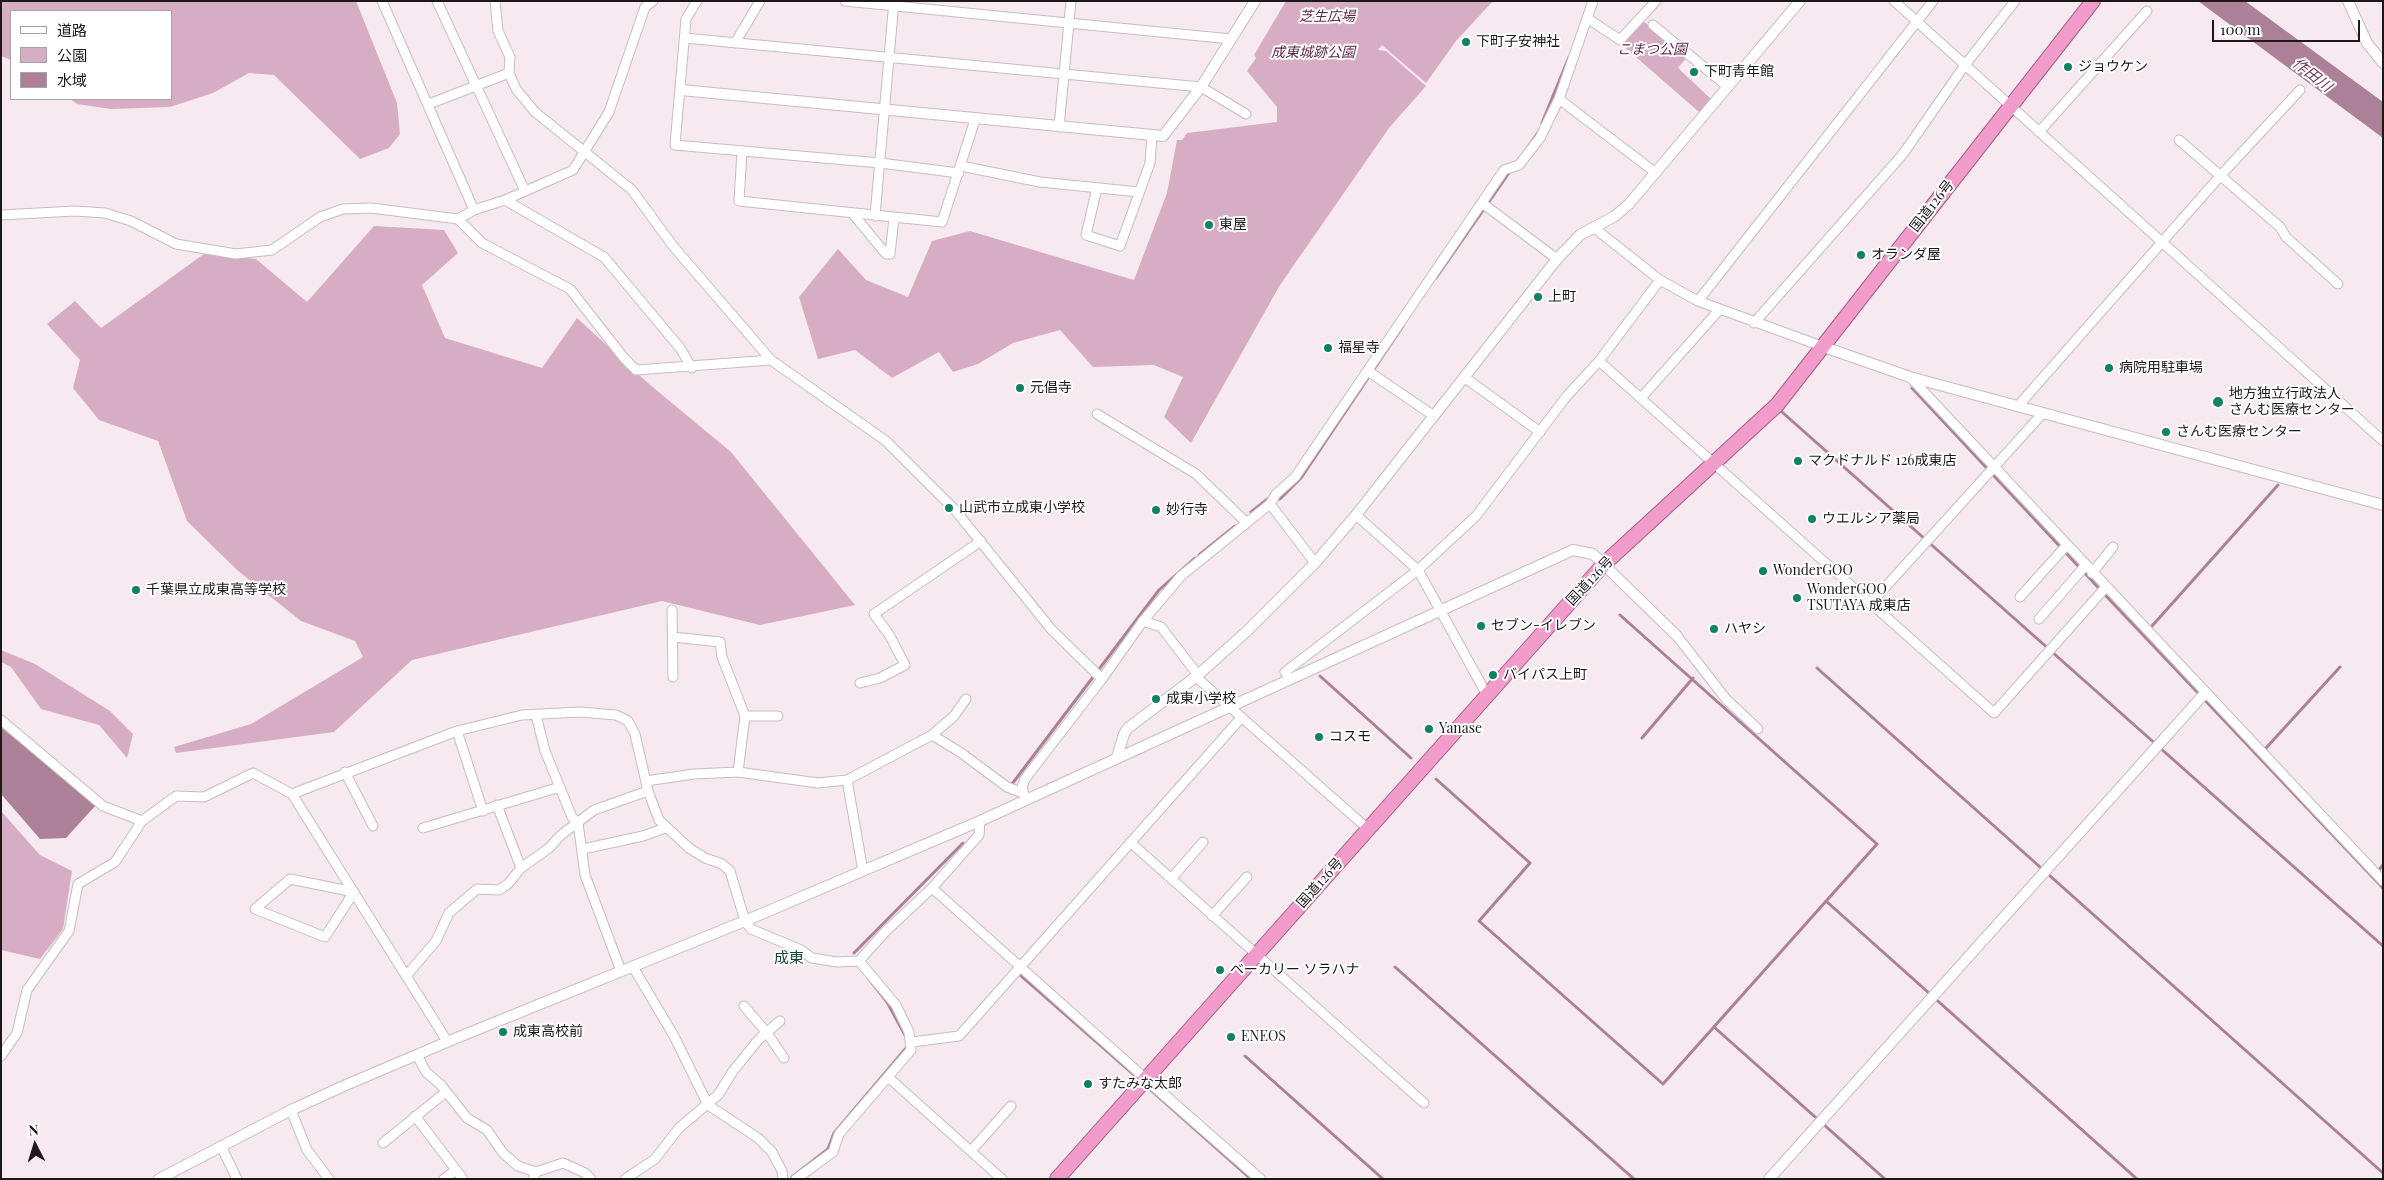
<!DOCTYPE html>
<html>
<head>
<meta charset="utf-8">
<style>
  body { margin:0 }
  #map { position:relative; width:2384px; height:1180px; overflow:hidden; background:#f6eaf0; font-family:"Playfair Display","Noto Sans JP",serif }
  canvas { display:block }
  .frame { position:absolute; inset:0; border:2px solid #1d191b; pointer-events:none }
  .legend { position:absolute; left:10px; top:10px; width:162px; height:90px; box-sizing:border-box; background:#fff; border:1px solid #a5a3a4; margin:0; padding:6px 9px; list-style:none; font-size:15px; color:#1d191b }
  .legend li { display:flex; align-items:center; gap:10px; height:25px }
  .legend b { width:25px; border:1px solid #a5a3a4 }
  .north { position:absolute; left:10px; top:1120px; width:50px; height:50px; -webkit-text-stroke:4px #fff; paint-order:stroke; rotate:355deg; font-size:14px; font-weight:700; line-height:20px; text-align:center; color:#1d191b }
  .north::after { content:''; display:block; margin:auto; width:18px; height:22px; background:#1d191b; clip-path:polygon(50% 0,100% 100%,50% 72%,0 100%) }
  .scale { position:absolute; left:2212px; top:20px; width:148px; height:22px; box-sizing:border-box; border:2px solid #1d191b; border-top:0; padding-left:6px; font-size:15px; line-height:18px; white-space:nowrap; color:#1d191b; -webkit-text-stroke:4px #fff; paint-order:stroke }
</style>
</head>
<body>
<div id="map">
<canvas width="2384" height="1180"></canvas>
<div class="frame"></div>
<ul class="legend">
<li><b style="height:6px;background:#fff"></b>道路</li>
<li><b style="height:14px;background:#d7adc3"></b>公園</li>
<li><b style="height:14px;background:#ac8097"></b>水域</li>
</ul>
<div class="north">N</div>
<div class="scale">100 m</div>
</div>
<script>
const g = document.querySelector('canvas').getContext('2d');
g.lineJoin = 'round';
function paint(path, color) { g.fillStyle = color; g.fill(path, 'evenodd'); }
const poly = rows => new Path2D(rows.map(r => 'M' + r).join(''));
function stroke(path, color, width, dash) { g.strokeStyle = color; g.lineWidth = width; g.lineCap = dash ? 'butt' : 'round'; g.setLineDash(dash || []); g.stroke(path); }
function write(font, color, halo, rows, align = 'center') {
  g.font = font + ' "Playfair Display","Noto Sans JP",serif'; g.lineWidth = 4; g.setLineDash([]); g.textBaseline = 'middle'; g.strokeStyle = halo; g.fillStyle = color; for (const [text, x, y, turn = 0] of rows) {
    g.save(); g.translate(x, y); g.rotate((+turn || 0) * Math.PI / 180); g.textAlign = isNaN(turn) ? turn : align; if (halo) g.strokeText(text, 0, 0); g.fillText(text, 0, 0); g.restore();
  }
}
const green = poly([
  [1,1,356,1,397,103,400,134,389,148,360,159,274,75,249,73,213,93,170,107,111,109,77,104,70,99,171,99,171,11,11,11,11,60,1,56],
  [1286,1,1493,1,1456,41,1426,83,1382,45,1378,50,1386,51,1426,86,1389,128,1280,285,1191,443,1164,417,1183,377,1154,365,1093,367,1060,330,1013,343,978,364,953,372,939,352,892,378,855,350,818,359,799,297,838,249,866,280,908,297,932,241,970,231,1134,280,1167,193,1177,140,1182,140,1187,133,1277,122,1277,107,1247,71,1256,58,1254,55],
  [1642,20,1687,57,1678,68,1711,99,1699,112,1621,44],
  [374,226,444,230,458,253,422,285,445,338,542,368,577,318,649,384,731,452,855,605,760,625,662,601,412,660,334,732,176,753,174,747,251,724,363,657,355,641,301,621,237,570,187,521,158,441,99,420,73,388,80,360,47,324,75,301,101,328,204,254,256,259,307,302],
  [1,650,35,664,110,711,133,734,127,758,99,725,41,709,11,667,1,662],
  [1,811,40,855,72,871,63,929,40,959,1,950]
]);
const water = poly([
  [2198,1,2245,1,2383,102,2383,138],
  [1,727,96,805,66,838,40,839,1,794]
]);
const stream = poly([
  [1542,123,1569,57],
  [1525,151,1539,131],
  [1436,278,1511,170],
  [1912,388,2108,598,2383,888],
  [1782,412,2383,946],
  [1251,512,1269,498,1280,499,1301,478,1403,326],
  [1199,555,1235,526],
  [2152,626,2278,485],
  [1817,668,2383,1173],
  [1320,676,1411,758],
  [1642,738,1693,678],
  [2266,748,2340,667],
  [1436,779,1530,863,1479,921,1663,1084,1877,844,1620,615],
  [1012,784,1159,590,1195,558],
  [2376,873,2383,865],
  [1826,901,2137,1179],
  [854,953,963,843],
  [1395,967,1634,1179],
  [1018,973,1140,1080],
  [869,979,887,1002,906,1037],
  [1714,1027,1885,1179],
  [1245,1056,1383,1179],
  [1145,1085,1251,1179],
  [792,1177,828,1149,834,1133,907,1047,907,1043]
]);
const minor = poly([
  [382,1,474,210],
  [437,1,525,191],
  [495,1,498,31,510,57,509,73,516,89,535,112,632,190,673,246,771,360,886,441,955,510,1051,629,1102,679],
  [697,1,686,19,675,145,880,163,959,173],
  [845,1,1231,39],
  [1894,1,2383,441],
  [1587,18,1620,40,1656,1],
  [1653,25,1728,87],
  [685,38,1201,87,1246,114],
  [735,43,760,1],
  [1559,99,1656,173],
  [429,104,509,73],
  [1059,127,1071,1],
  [2039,132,2147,11],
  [2179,140,2280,227,2286,237,2338,284],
  [742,151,739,201,942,222,975,120],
  [961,166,1040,182,1139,192],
  [1097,188,1086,235,1120,246,1150,163,1152,135],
  [505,200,604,257,680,348,692,368],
  [1482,203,1557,259],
  [853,214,886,254,890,254,894,218],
  [1,215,75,211,105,213,131,221,176,244,236,254,272,250,320,217,343,209,371,208,458,219,482,243,570,289,624,358,636,370,771,360],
  [875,216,894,1],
  [458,219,474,210,505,200,573,170,609,112,645,7,653,1],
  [1593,227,1660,280,1698,301,1824,347],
  [1698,301,1933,1],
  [1754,323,1903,154,1965,65,2015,1],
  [1599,361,1994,713,2106,587],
  [1368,371,1434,416],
  [1464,377,1540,432],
  [1910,377,2383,881],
  [1641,398,1720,309],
  [2018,406,2221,175,2300,90],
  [1097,414,1196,474,1247,523],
  [1270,504,1315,563],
  [1356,515,1418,570,1487,695],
  [2092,573,2113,547],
  [2020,597,2066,546],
  [1870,604,2043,413],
  [672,610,673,677],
  [2039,619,2085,566],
  [1143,621,1161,627,1198,675],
  [1677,636,1726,699,1758,729],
  [673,637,720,642,722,657,745,716],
  [1196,677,1368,829],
  [1290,679,1285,672,1418,570,1476,516,1566,397,1599,361,1660,280],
  [860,683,880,678,905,665,890,636,874,614,981,541],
  [536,715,545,751,572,817,578,823,585,875,621,971],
  [1,720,103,806,142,821],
  [457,731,483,811],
  [932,735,960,752,1007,787,1023,793],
  [345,772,373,826],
  [738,772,745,716,778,716],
  [847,780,863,871],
  [646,781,694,774,738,772,818,783,847,780,932,735,954,716,966,699],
  [292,794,457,731,522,715,580,712,616,715,628,721,635,734,648,791,659,820,689,848,705,858,722,864,730,871,745,921,751,929,801,950,812,958,837,962,859,961,884,933,932,888,979,835,980,821],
  [1026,800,1022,787,1025,779,1102,679,1143,621,1181,576,1270,504,1276,494,1295,477,1504,170,1519,165,1540,138,1559,99,1593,1],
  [497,805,521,868],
  [423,828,560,787],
  [1130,842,1424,1103],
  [583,849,643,836,665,828],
  [290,879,354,892,325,937,255,909,290,879],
  [1171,879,1203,842],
  [932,888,1146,1079],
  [1212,916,1247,877],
  [633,967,674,1036,708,1105,758,1138,772,1152,782,1171,783,1179],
  [406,976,436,941,449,913,477,889,499,890,508,884,521,868,549,848,561,835,594,810,648,791],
  [744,1006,767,1033,784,1058],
  [912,1042,959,1036,1241,718],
  [417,1055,426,1072,441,1085,467,1118,487,1130,503,1153,518,1166,536,1172],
  [1,1056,17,1033,27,990,69,931,78,884,115,862,142,821,176,796,204,797,253,773,292,794,447,1041],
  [888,1077,1002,1179],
  [291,1110,307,1150,329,1179],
  [415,1116,463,1179],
  [383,1143,446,1092],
  [221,1146,237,1179],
  [971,1151,1011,1106],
  [444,1179,456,1170],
  [533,1179,536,1172,563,1163,585,1173,591,1179],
  [625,1179,655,1159,679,1128,718,1095,733,1071,759,1039,780,1021],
  [796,1179,833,1152,839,1134,911,1050,909,1032,896,1005,859,961]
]);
const tertiary = poly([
  [2348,1,2367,43,2383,63],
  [681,90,1163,136,1201,87,1255,1],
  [1824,347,1910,377,2383,505],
  [1117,757,1124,734,1128,728,1198,675,1246,632,1315,563,1356,515,1557,259,1580,235,1615,216,1629,204,1800,1],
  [1146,1079,1260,1179],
  [159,1179,291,1110,346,1085,454,1039,745,921,980,821,1573,550,1593,554,1677,636],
  [1769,1179,2205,693]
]);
const trunk = poly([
  [1057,1179,1604,564,1777,405,2093,1]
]);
const markers = [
  [1466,42,5,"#0f8260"],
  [2068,67,5,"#0f8260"],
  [1694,72,5,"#0f8260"],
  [1209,225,5,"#0f8260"],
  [1861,255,5,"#0f8260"],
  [1538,297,5,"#0f8260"],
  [1328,348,5,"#0f8260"],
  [2109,368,5,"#0f8260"],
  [1020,388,5,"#0f8260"],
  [2218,402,6,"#0f8260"],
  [2166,432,5,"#0f8260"],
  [1798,461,5,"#0f8260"],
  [949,508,5,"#0f8260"],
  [1156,510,5,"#0f8260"],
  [1812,519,5,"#0f8260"],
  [1763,571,5,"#0f8260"],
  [136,590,5,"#0f8260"],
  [1797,598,5,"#0f8260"],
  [1481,626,5,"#0f8260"],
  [1714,629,5,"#0f8260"],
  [1493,675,5,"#0f8260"],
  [1156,699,5,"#0f8260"],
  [1429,729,5,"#0f8260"],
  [1319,737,5,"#0f8260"],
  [1220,970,5,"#0f8260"],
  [503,1032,5,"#0f8260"],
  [1231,1037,5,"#0f8260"],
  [1088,1084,5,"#0f8260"]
];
const parkNames = [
  ["芝生広場",1327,17],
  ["こまつ公園",1652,50],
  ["成東城跡公園",1313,53]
];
const poiNames = [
  ["下町子安神社",1476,42],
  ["ジョウケン",2078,67],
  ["下町青年館",1704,72],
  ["東屋",1219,225],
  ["オランダ屋",1871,255],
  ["上町",1548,297],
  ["福星寺",1338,348],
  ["病院用駐車場",2119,368],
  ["元倡寺",1030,388],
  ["地方独立行政法人",2229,394],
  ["さんむ医療センター",2229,410],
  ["さんむ医療センター",2176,432],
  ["マクドナルド 126成東店",1808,461],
  ["山武市立成東小学校",959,508],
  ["妙行寺",1166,510],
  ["ウエルシア薬局",1822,519],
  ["WonderGOO",1773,571],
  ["千葉県立成東高等学校",146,590],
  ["WonderGOO",1807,590],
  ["TSUTAYA 成東店",1807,606],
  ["セブン-イレブン",1491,626],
  ["ハヤシ",1724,629],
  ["バイパス上町",1503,675],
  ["成東小学校",1166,699],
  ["Yanase",1439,729],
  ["コスモ",1329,737],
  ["ベーカリー ソラハナ",1230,970],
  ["成東高校前",513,1032],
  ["ENEOS",1241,1037],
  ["すたみな太郎",1098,1084]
];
const streetNames = [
  ["国道126号",1932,206,-52],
  ["国道126号",1590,581,-47],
  ["国道126号",1320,883,-48]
];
const waterNames = [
  ["作田川",2312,75,38]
];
const neighbourhoodNames = [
  ["成東",789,958]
];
paint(green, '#d7adc3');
paint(water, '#ac8097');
stroke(stream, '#ac8097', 3);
stroke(minor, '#c7bcc1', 11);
stroke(tertiary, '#c7bcc1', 12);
stroke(trunk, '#a55e86', 16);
stroke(minor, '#fff', 9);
stroke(tertiary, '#fff', 10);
stroke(trunk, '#f29ccc', 14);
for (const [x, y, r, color] of markers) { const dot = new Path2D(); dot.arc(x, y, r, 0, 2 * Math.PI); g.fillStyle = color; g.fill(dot); stroke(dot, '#fff', 2); }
write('italic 14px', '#602849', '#fff', parkNames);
write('14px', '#1d191b', '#fff', poiNames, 'left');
write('14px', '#1d191b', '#fff', streetNames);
write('italic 15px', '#753b5d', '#fff', waterNames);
write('15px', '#174736', '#fff', neighbourhoodNames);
</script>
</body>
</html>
